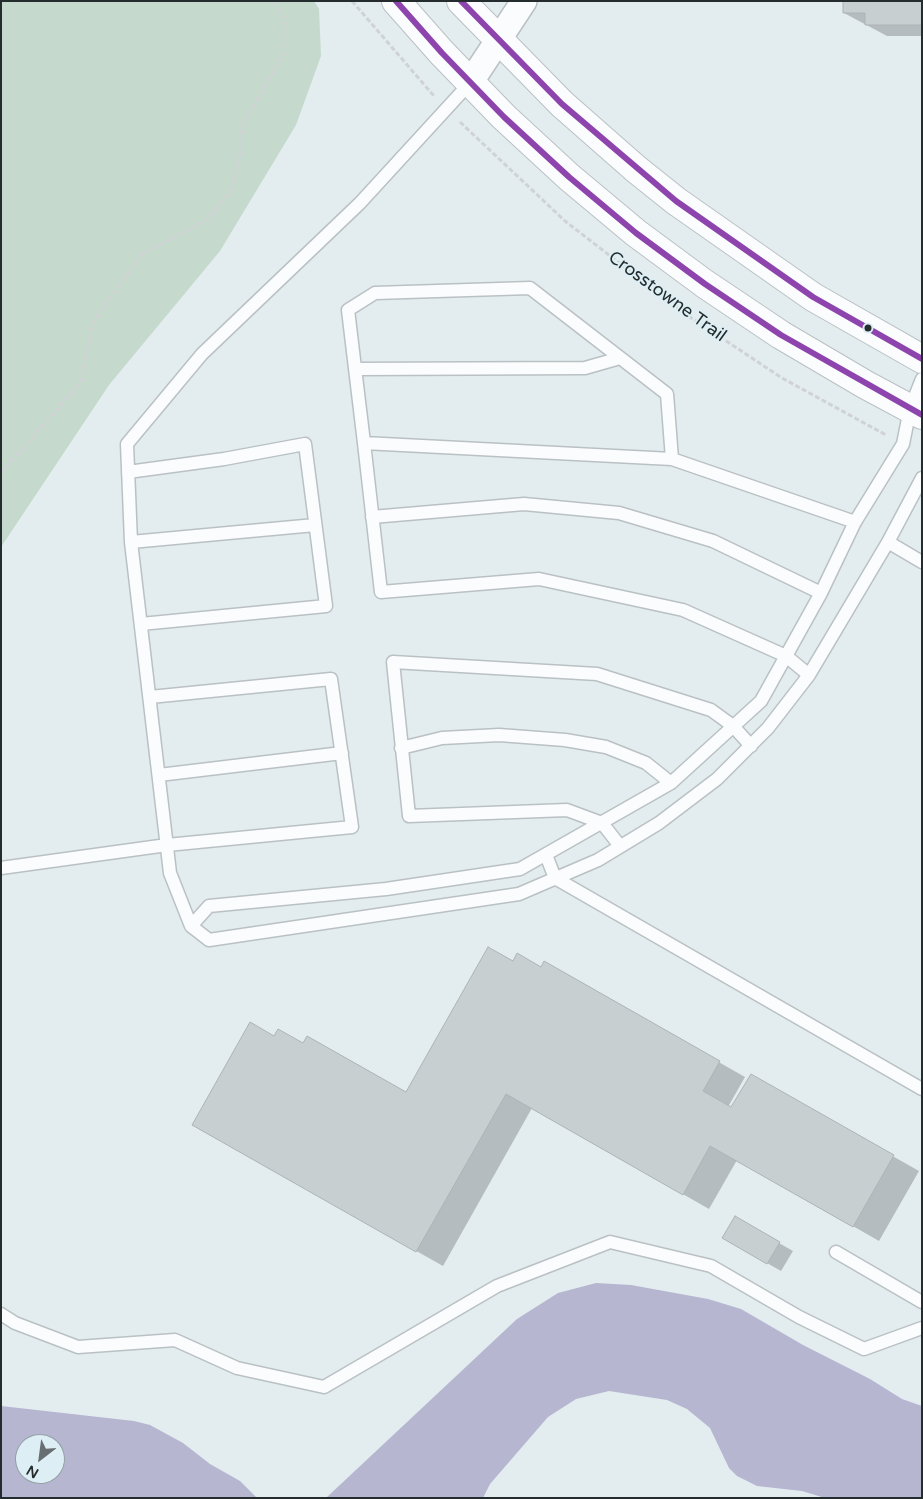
<!DOCTYPE html>
<html>
<head>
<meta charset="utf-8">
<style>
  body { margin:0 }
  #map { position:relative; width:923px; height:1499px; overflow:hidden; background:#e3ecef; font-family:"Varela Round",sans-serif }
  canvas { display:block }
  .frame { position:absolute; inset:0; border:2px solid #252c2e; pointer-events:none }
  .north { position:absolute; left:15px; top:1434px; width:50px; height:50px; box-sizing:border-box; background:#ddeff5; border:1px solid #93a1a5; border-radius:50%; rotate:210deg; font-size:14px; font-weight:700; line-height:20px; text-align:center; color:#252c2e }
  .north::after { content:''; display:block; margin:auto; width:18px; height:22px; background:#686f72; clip-path:polygon(50% 0,100% 100%,50% 72%,0 100%) }
</style>
</head>
<body>
<div id="map">
<canvas width="923" height="1499"></canvas>
<div class="frame"></div>
<div class="north">N</div>
</div>
<script>
const g = document.querySelector('canvas').getContext('2d');
g.lineJoin = 'round';
function paint(path, color) { g.fillStyle = color; g.fill(path, 'evenodd'); }
const poly = rows => new Path2D(rows.map(r => 'M' + r).join(''));
function stroke(path, color, width, dash) { g.strokeStyle = color; g.lineWidth = width; g.lineCap = dash ? 'butt' : 'round'; g.setLineDash(dash || []); g.stroke(path); }
function write(font, color, halo, rows, align = 'center') {
  g.font = font + ' "Varela Round",sans-serif'; g.lineWidth = 4; g.setLineDash([]); g.textBaseline = 'middle'; g.strokeStyle = halo; g.fillStyle = color; for (const [text, x, y, turn = 0] of rows) {
    g.save(); g.translate(x, y); g.rotate((+turn || 0) * Math.PI / 180); g.textAlign = isNaN(turn) ? turn : align; if (halo) g.strokeText(text, 0, 0); g.fillText(text, 0, 0); g.restore();
  }
}
const green = poly([
  [1,1,314,1,319,9,321,56,296,125,220,251,109,385,1,547]
]);
const water = poly([
  [596,1283,631,1285,708,1299,741,1309,803,1345,870,1379,902,1399,922,1406,922,1498,825,1498,802,1491,757,1486,737,1476,729,1468,710,1428,687,1409,667,1400,609,1391,576,1399,548,1417,490,1484,483,1498,326,1498,517,1319,558,1293],
  [1,1406,134,1421,150,1425,183,1443,210,1464,240,1481,257,1498,1,1498],
  [25,1444,55,1444,55,1474,25,1474]
]);
const shadow = poly([
  [922,1,922,36,887,36,844,13],
  [513,963,541,969,544,963,745,1077,728,1107,732,1109,751,1076,919,1171,879,1241,737,1160,709,1209,532,1108,443,1266,193,1125,275,1037,303,1044,407,1094],
  [735,1218,793,1251,781,1271,723,1238]
]);
const building = poly([
  [843,1,922,1,922,25,865,25,865,13,843,13,843,1],
  [488,947,513,961,517,953,541,967,544,961,720,1061,703,1091,731,1107,751,1074,894,1155,853,1227,710,1146,683,1195,506,1094,416,1252,192,1125,250,1022,274,1036,278,1029,303,1043,307,1036,406,1092,488,947],
  [735,1216,780,1242,767,1264,722,1238,735,1216]
]);
const path = poly([
  [352,1,434,96],
  [460,122,565,221,684,313,782,378,886,435],
  [1,473,81,382,93,321,142,254,207,220,231,191,240,156,241,128,284,53,285,20,274,1]
]);
const lane = poly([
  [355,369,585,368,620,358],
  [922,379,910,409,903,444,855,522,821,593,761,701,671,783,520,869,386,889,209,906,191,926,209,940,519,894,598,860,659,823,717,779,768,728,809,675,888,542,922,478],
  [364,443,381,592,539,579,683,610,786,656,809,675],
  [672,459,667,394,530,288,375,293,348,310,364,443,672,459,855,522],
  [128,472,224,459,305,444,326,606,141,624],
  [372,517,524,504,619,513,713,541,821,593],
  [131,542,315,525],
  [888,542,922,562],
  [401,748,442,738,499,735,565,740,606,747,646,763,671,783],
  [159,775,342,753],
  [620,846,602,823,567,810,409,816,393,662,597,674,711,710,733,726,751,746],
  [546,855,555,878,922,1089],
  [1,868,167,845,352,827,331,679,150,697],
  [191,926,170,873,131,542,127,444,202,354,360,203,470,83],
  [836,1252,922,1302],
  [1,1314,15,1323,78,1347,175,1340,237,1368,324,1387,497,1286,610,1242,711,1266,799,1317,864,1349,922,1328]
]);
const street = poly([
  [470,83,524,1]
]);
const secondary = poly([
  [396,1,442,53,504,117,569,177,636,233,705,284,781,335,866,385,922,415],
  [461,1,562,104,636,169,676,201,813,297,922,359]
]);
const bus1 = poly([
  [396,1,442,53,504,117,569,177,636,233,705,284,781,335,922,415],
  [461,1,562,104,676,201,813,297,922,359]
]);
const markers = [
  [868,328,4.5,"#252c2e"]
];
const streetNames = [
  ["Crosstowne Trail",667,297,36]
];
paint(green, '#c5dacd');
paint(water, '#b6b6d1');
paint(shadow, '#0003');
paint(building, '#c8cfd0');
stroke(building, '#adb3b4', 1);
stroke(lane, '#bac1c4', 15);
stroke(street, '#bac1c4', 28);
stroke(secondary, '#bac1c4', 30);
stroke(path, '#d0d3d5', 3, [5, 2.5]);
stroke(lane, '#fbfcfd', 12);
stroke(street, '#fbfcfd', 25);
stroke(secondary, '#fbfcfd', 28);
stroke(bus1, '#8e44ad', 6);
for (const [x, y, r, color] of markers) { const dot = new Path2D(); dot.arc(x, y, r, 0, 2 * Math.PI); g.fillStyle = color; g.fill(dot); stroke(dot, '#ddeff5', 2); }
write('18px', '#252c2e', '#ddeff5', streetNames);
</script>
</body>
</html>
